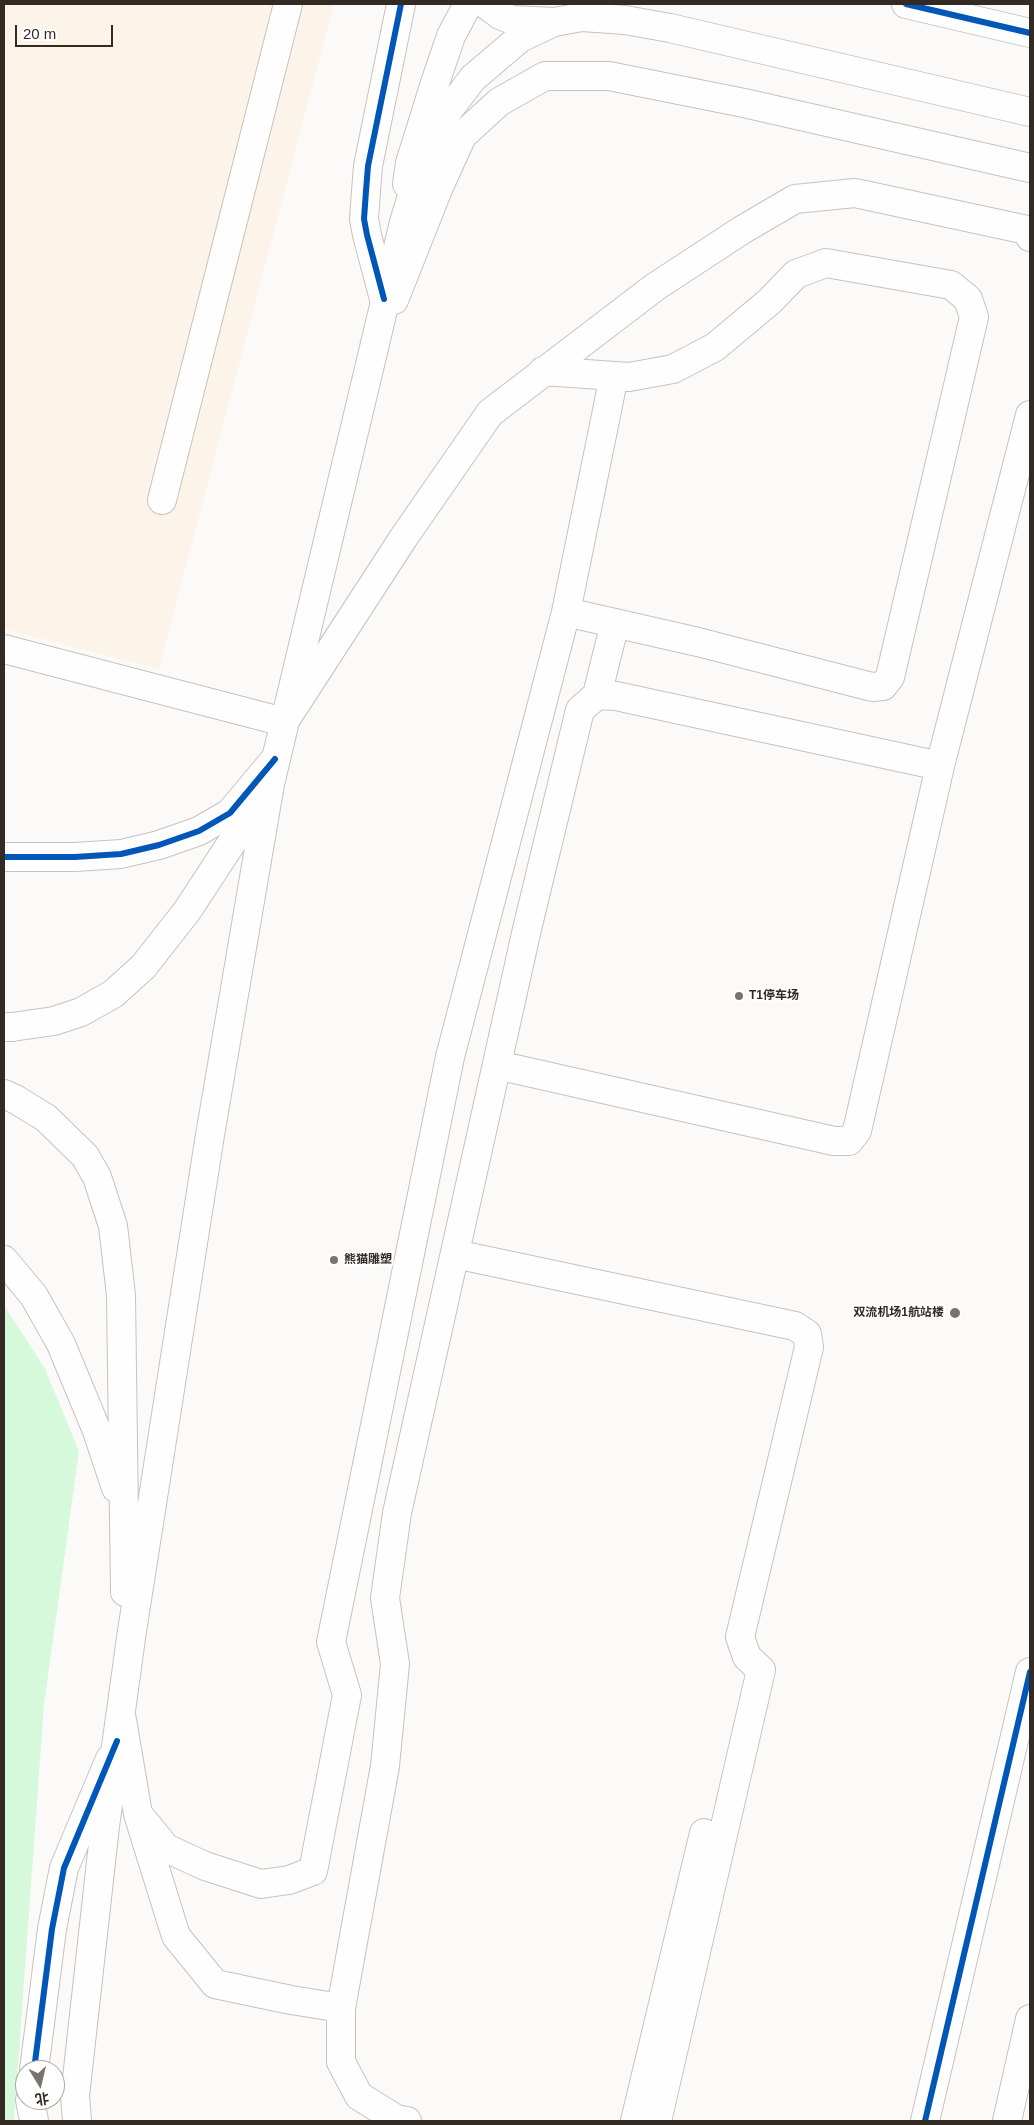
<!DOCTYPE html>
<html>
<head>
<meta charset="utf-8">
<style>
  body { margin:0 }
  #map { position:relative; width:1034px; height:2125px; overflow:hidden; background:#fcfaf8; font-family:Arial,"Noto Sans SC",sans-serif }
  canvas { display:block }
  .frame { position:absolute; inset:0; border:5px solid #332b23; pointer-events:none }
  .north { position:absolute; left:15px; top:2060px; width:50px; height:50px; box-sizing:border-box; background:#fff; border:1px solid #adaaa7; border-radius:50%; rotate:171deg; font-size:14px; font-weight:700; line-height:20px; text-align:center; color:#332b23 }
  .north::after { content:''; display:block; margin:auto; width:18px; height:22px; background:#79736e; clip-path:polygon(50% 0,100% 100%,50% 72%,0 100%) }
  .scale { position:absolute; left:15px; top:25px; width:98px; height:22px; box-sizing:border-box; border:2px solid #332b23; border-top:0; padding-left:6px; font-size:15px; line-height:18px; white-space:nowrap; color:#332b23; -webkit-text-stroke:4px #fff; paint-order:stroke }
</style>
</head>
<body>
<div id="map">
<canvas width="1034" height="2125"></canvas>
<div class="frame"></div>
<div class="north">北</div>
<div class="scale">20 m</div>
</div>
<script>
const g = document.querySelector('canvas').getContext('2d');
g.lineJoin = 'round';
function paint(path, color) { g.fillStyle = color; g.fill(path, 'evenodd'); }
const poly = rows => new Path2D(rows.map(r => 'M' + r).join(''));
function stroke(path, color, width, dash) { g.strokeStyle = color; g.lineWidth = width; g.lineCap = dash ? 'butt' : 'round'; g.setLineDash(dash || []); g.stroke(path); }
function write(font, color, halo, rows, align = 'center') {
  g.font = font + ' Arial,"Noto Sans SC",sans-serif'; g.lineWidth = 4.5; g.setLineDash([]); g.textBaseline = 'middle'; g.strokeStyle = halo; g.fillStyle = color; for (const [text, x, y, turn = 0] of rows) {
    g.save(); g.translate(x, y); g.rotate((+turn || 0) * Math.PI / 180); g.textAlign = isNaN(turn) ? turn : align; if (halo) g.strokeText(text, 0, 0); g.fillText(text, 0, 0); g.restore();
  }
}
const built = poly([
  [4,4,334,4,159,669,4,629]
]);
const green = poly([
  [4,1305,45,1369,79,1451,44,1705,14,2121,4,2121]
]);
const minor = poly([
  [485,4,500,15,512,20,554,22],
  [906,4,1030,33],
  [407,184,410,163,435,83,451,36,468,4],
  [384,299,367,235,364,219,366,191,368,166,401,4],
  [394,300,438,189,462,136,499,102,545,76,609,76,744,103,1030,168],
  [543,371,629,377,673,369,715,347,770,301,796,274,826,263,951,285,968,299,974,317,890,677,883,686,872,687,698,642,566,612],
  [162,500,288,4],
  [4,649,284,722,404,537,490,413,655,287,742,230,795,199,855,193,1027,230,1030,237],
  [597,695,615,623],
  [4,857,75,857,121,854,159,845,199,831,230,813,275,759],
  [497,1065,834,1141,849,1141,857,1131,940,766,1030,415],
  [455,1254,795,1326,807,1334,809,1347,740,1637,747,1657,761,1670,657,2121],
  [122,1720,138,1814,176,1936,215,1984,291,2000,341,2008],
  [138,1814,166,1848,205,1866,261,1884,289,1880,313,1871,347,1695,331,1642,450,1057,566,612,614,376],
  [34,2070,52,1929,64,1868,110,1759],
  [30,2100,34,2121],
  [407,2121,396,2119,359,2096,341,2062,341,2008,385,1766,395,1664,385,1598,397,1513,527,929,580,710,597,695,616,696,940,766],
  [635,2121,704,1833],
  [925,2121,1030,1672]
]);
const major = poly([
  [12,1027,54,1021,81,1012,113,994,143,967,187,911,263,795],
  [15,1099,46,1118,85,1156,97,1177,113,1226,121,1295,125,1592],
  [4,1260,34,1296,61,1344,97,1431,116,1488],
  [77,2121,75,2096,105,1826,132,1631,210,1135,270,784,404,222,420,170,447,112,473,78,520,38,554,22,582,17,625,20,670,28,1030,112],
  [1007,2121,1030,2019]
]);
const highway = poly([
  [4,1027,12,1027],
  [4,1094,15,1099]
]);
const cycleway = poly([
  [906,4,1030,33],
  [384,299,367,235,364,219,366,191,368,166,401,4],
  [4,857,75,857,121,854,159,845,199,831,230,813,275,759],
  [34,2070,52,1929,64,1868,117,1741],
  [925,2121,1030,1672]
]);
const markers = [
  [739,996,5,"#79736e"],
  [334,1260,5,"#79736e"],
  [955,1313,6,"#79736e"]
];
const poiNames = [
  ["T1停车场",749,996],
  ["熊猫雕塑",344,1260],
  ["双流机场1航站楼",944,1313,"right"]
];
paint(built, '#fcf3e9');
paint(green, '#d6f9dc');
stroke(minor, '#c7c2be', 30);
stroke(major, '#c7c2be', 30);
stroke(highway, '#c7c2be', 30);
stroke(minor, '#fffefe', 28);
stroke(major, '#fffefe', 28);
stroke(highway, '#fffefe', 28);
stroke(cycleway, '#0057b8', 6);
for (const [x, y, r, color] of markers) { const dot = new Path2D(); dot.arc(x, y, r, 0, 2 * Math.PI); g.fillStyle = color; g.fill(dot); stroke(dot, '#fff', 2); }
write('bold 12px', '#332b23', '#fff', poiNames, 'left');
</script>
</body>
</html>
